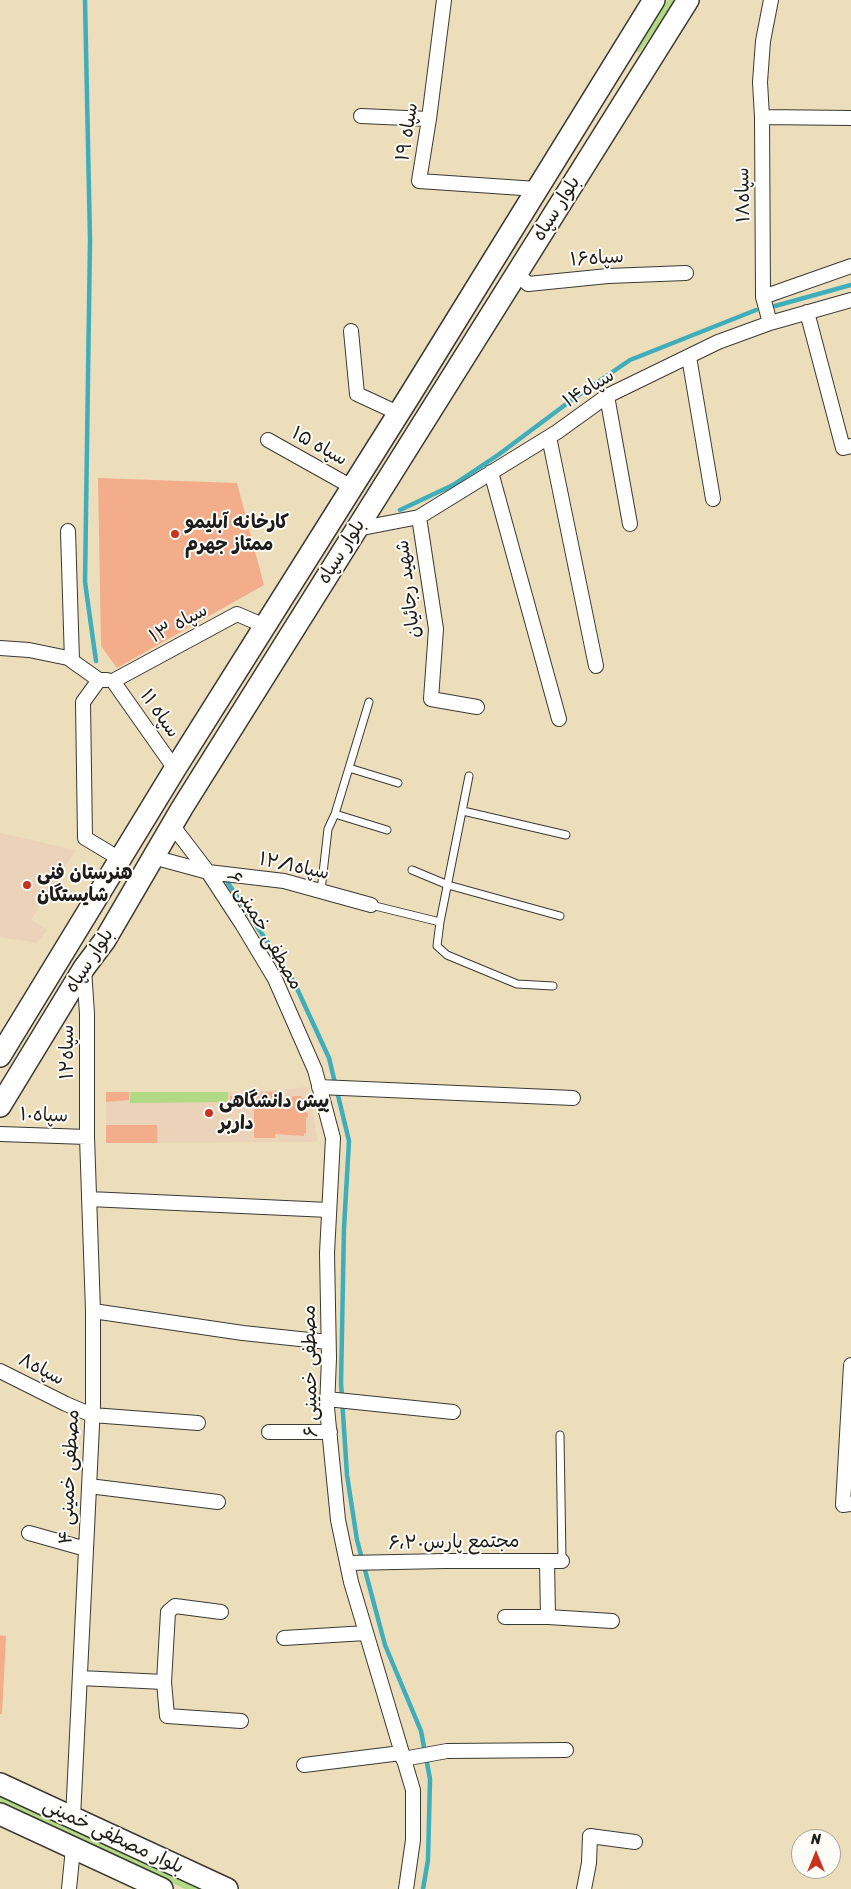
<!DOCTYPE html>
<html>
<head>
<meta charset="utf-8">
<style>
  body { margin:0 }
  #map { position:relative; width:851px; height:1889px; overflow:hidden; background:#eddebb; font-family:Sriracha,sans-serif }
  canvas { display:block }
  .north { position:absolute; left:791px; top:1829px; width:50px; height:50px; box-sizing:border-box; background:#fdfcf7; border:1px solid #a3a29f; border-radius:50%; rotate:0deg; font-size:14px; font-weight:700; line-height:20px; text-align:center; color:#1c1c1c }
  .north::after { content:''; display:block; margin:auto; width:18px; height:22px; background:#c8321e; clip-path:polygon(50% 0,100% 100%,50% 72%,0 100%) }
</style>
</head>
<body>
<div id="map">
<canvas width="851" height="1889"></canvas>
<div class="north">N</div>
</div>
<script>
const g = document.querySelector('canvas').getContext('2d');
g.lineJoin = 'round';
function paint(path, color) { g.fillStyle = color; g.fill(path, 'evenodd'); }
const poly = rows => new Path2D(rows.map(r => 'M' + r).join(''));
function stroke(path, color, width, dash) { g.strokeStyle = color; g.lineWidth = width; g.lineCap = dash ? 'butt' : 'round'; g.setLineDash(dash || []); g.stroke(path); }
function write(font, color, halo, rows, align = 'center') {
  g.font = font + ' Sriracha,"Playpen Sans Arabic",sans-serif'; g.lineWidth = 4; g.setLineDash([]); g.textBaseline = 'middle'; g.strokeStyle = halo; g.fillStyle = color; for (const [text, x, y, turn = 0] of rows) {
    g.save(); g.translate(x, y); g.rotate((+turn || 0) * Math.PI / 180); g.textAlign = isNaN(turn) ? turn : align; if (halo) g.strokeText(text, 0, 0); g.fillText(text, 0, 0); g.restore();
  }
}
const built = poly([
  [0,833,76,850,31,920,47,930,37,943,0,937],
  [308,1087,318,1142,106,1143,106,1092,254,1092]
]);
const green = poly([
  [668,0,676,0,639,53,634,50],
  [130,1092,228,1092,228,1102,130,1103],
  [0,1795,208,1889,185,1889,0,1803]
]);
const stream = poly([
  [85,0,90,240,85,582,96,661],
  [775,306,851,285],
  [400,510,453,485,498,455,573,399,630,360,756,310],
  [228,883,294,982,329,1058,349,1141,344,1228,341,1383,347,1475,357,1540,385,1645,421,1731,430,1779,428,1860,423,1889]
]);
const building = poly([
  [98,478,237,483,264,585,117,668,101,646],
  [280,1091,280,1097,292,1098,293,1096,301,1096,302,1098,305,1098,306,1112,308,1113,308,1117,306,1118,306,1133,304,1134,304,1136,275,1134,275,1138,254,1138,254,1096,258,1096,258,1093],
  [106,1092,129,1092,129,1100,106,1102],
  [230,1096,239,1096,240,1105,230,1105],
  [106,1125,157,1125,157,1143,106,1143],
  [0,1635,6,1636,2,1714,0,1714]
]);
const service = poly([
  [349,768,398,783],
  [463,811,566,835],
  [335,814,387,830],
  [412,870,448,885,560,916],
  [321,891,328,829,335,814,369,702],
  [371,905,440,922,469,776],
  [440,922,437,946,447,955,517,984,553,986],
  [560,1435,562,1561]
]);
const minor = poly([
  [444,0,429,119,419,181,537,189],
  [771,0,763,41,760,82,762,117,763,297,851,266],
  [361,116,429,119],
  [762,117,851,118],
  [517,273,528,284,608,276,686,273],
  [763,297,770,323],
  [807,312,843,448,851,446],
  [351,331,357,394,398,413],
  [689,357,713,499],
  [607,396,630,524],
  [549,437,596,666],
  [268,440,352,487],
  [491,472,559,719],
  [419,517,436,629,431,699,477,707],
  [357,529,419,517,557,432,607,396,718,342,770,323,851,300],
  [68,531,72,661],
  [0,648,29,650,68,658,99,680,107,680],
  [99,680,83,702,85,838,120,859],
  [113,681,237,614,265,626],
  [113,681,175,769],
  [172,825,208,872,242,924,275,979,315,1070,333,1138,327,1253,329,1358,327,1408,338,1520,351,1582,413,1790,413,1840,406,1889],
  [153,857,208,872,284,881,371,905],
  [319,1087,573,1098],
  [0,1134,87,1137],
  [89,1199,329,1210],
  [93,1311,243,1333,328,1342],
  [851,1365,843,1505,851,1504],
  [0,1371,66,1404,92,1415,198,1423],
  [327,1399,453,1412],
  [269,1432,330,1432],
  [89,1486,218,1502],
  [29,1533,86,1549],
  [347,1563,445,1561,562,1561],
  [505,1617,548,1617,547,1561],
  [548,1617,612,1621],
  [284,1638,366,1633],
  [80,1678,164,1682,168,1612,175,1606,221,1612],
  [164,1682,167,1716,241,1721],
  [403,1759,447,1751,566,1750],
  [304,1765,401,1753],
  [73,1818,93,1405,93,1311,87,1137,87,1014,84,969],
  [69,1889,73,1848],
  [584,1889,589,1863,590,1836,635,1842]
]);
const primary = poly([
  [0,1056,175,769,412,392,654,0],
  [0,1106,84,968,105,940,182,808,688,0],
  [0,1784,227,1889],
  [0,1814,162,1889]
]);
const markers = [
  [175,534,5,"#c8321e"],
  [27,885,5,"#c8321e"],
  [209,1113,5,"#c8321e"]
];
const streetNames = [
  ["سپاه ۱۹",408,132,-81],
  ["سپاه۱۸",744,195,-91],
  ["بلوار سپاه",557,209,-58],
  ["سپاه۱۶",597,259,-4],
  ["سپاه۱۴",589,389,-32],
  ["سپاه ۱۵",319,447,29],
  ["بلوار سپاه",342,552,-58],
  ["شهید رجائیان",409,589,-97],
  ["سپاه ۱۳",179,624,-28],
  ["سپاه ۱۱",159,714,55],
  ["سپاه۱۲/۱",294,867,12],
  ["مصطفی خمینی ۶",264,931,60],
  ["بلوار سپاه",90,961,-57],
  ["سپاه۱۲",68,1052,-90],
  ["سپاه۱۰",44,1116,2],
  ["سپاه۸",41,1370,27],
  ["مصطفی خمینی ۶",311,1371,-91],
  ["مصطفی خمینی ۴",70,1477,-87],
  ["۶،مجتمع پارس۲۰",454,1543,-1],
  ["بلوار مصطفی خمینی",113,1837,25]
];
const poiNames = [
  ["کارخانه آبلیمو",185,523],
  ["ممتاز جهرم",185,545],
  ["هنرستان فنی",37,874],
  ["شایستگان",37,896],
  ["پیش دانشگاهی",219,1102],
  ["داربر",219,1124]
];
paint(built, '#ead3b8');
paint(green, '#b2d983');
stroke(stream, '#3faeba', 4.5);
paint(building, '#f3ad8b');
stroke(service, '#3b3934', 9);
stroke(minor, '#3b3934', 16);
stroke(primary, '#3b3934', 24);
stroke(service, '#fff', 7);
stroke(minor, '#fff', 14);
stroke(primary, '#fff', 21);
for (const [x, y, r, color] of markers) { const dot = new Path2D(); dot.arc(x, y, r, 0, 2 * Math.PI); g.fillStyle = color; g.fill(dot); stroke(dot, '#fdfcf7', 2); }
write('19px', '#1c1c1c', '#fdfcf7', streetNames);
write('bold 19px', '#1c1c1c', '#fdfcf7', poiNames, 'left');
</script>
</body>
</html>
